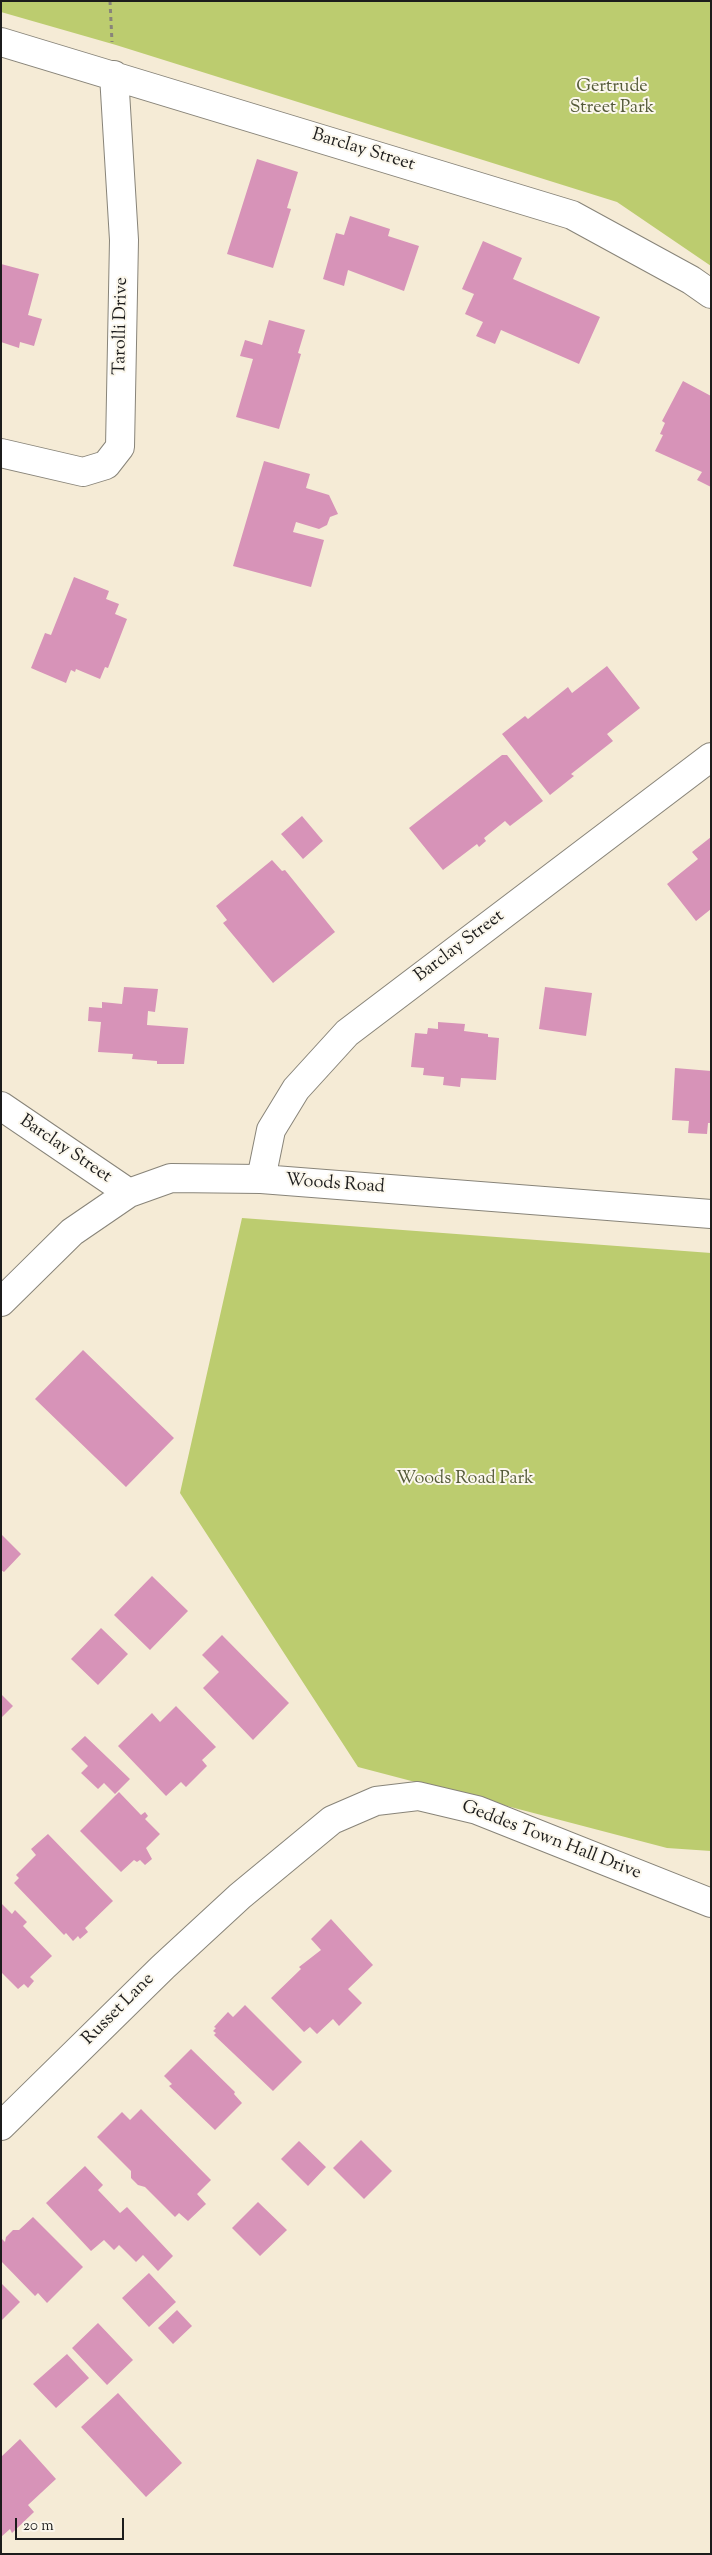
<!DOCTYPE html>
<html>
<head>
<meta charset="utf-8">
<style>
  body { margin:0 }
  #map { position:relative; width:712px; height:2555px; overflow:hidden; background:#f5ebd6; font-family:"Sorts Mill Goudy",serif }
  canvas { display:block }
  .frame { position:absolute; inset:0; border:2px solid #1c1c1c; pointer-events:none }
  .scale { position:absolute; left:15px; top:2518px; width:109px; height:22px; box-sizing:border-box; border:2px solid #1c1c1c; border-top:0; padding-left:6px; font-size:15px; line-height:18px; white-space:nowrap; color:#1c1c1c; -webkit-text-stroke:4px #fbf7ec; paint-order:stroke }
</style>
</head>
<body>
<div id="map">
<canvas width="712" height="2555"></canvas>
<div class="frame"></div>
<div class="scale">20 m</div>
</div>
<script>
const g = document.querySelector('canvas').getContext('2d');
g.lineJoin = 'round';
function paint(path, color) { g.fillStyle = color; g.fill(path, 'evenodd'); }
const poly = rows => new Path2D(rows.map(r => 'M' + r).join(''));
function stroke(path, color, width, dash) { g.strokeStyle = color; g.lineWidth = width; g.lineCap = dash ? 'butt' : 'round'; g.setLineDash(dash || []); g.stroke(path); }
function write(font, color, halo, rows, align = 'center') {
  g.font = font + ' "Sorts Mill Goudy",serif'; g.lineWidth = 4; g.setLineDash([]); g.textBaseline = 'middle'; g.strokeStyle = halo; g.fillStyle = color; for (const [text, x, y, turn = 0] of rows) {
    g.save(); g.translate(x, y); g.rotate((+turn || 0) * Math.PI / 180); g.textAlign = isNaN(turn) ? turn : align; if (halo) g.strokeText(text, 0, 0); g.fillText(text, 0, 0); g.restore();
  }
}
const green = poly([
  [1,1,711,1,711,266,617,202,116,45,1,12],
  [242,1218,711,1253,711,1851,667,1848,358,1767,180,1493]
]);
const building = poly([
  [257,159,298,172,287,208,291,209,273,268,227,254],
  [350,216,390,229,388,236,419,246,404,291,348,270,344,286,323,279,336,233,344,235],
  [483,241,522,258,513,279,600,317,579,364,501,330,495,344,476,336,483,322,465,314,474,294,462,289],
  [1,264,39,274,28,315,42,319,34,346,20,342,19,348,1,342],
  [269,320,305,330,298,353,301,354,279,429,236,417,253,359,240,356,245,340,262,345],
  [683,381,711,396,711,487,697,480,702,472,655,451,663,435,660,434,665,423,662,421],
  [264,461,310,474,306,488,329,495,338,514,330,517,327,525,319,529,296,522,293,532,324,540,311,587,233,566],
  [74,577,109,591,106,599,119,604,115,614,127,619,108,668,105,667,100,679,76,669,75,672,71,670,66,683,31,668,45,633,51,635],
  [607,666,640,708,607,734,613,741,571,774,574,776,550,795,502,734,525,716,528,719,568,687,572,693],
  [502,755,507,755,543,801,510,826,505,821,484,838,486,841,479,847,477,844,443,870,409,828],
  [302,816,323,841,303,859,281,834],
  [711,837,711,909,696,921,667,884,698,859,692,852],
  [272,860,282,871,285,870,335,932,273,983,223,923,227,920,216,906],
  [124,987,158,989,155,1012,148,1011,147,1025,188,1028,184,1064,157,1064,157,1061,132,1059,133,1054,98,1052,101,1022,88,1021,89,1007,102,1008,102,1002,122,1004],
  [545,987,592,993,586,1036,539,1029],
  [438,1022,465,1024,464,1031,488,1034,488,1037,499,1038,496,1080,461,1078,460,1087,443,1085,444,1077,423,1075,424,1068,411,1067,415,1033,427,1034,428,1028,438,1029],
  [675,1068,711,1071,711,1123,708,1123,707,1134,688,1133,689,1121,672,1120],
  [83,1350,174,1438,126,1487,35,1399],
  [1,1534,21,1554,4,1572,1,1570],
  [152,1576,188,1611,150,1650,114,1615],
  [101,1628,128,1654,98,1685,71,1659],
  [222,1635,289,1703,253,1740,203,1688,219,1672,202,1655],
  [1,1694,13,1706,1,1718],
  [176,1706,216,1747,202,1760,207,1766,186,1787,181,1782,166,1796,118,1746,152,1713,160,1722],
  [85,1736,130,1779,115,1794,104,1783,98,1789,81,1773,88,1766,71,1749],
  [119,1792,141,1815,145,1812,148,1816,145,1819,160,1834,146,1848,152,1859,145,1865,140,1860,137,1862,134,1860,121,1872,80,1831],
  [48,1834,113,1901,85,1928,88,1932,80,1939,78,1936,73,1941,66,1933,64,1935,14,1883,19,1878,16,1875,36,1855,31,1849],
  [1,1903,12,1914,15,1910,27,1922,23,1926,52,1956,30,1977,34,1981,28,1988,24,1984,18,1989,1,1972],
  [331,1919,373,1965,348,1989,362,2003,339,2026,333,2019,317,2034,310,2027,304,2032,271,1998,301,1969,299,1967,321,1950,311,1939],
  [245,2005,302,2062,273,2091,214,2035,216,2033,213,2031,216,2028,214,2027,228,2012,233,2017],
  [191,2049,235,2092,234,2094,242,2103,215,2130,169,2086,172,2084,164,2076],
  [141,2109,211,2180,197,2194,206,2204,188,2221,179,2213,175,2217,145,2187,138,2185,131,2178,131,2171,97,2137,122,2112,130,2120],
  [361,2140,392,2171,364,2199,333,2168],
  [299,2141,326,2167,308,2186,281,2159],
  [85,2166,103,2185,98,2190,120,2213,127,2207,173,2256,158,2271,143,2255,136,2262,119,2245,114,2250,104,2240,91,2251,46,2203],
  [258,2202,287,2230,260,2256,232,2228],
  [33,2217,83,2267,47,2303,38,2293,35,2296,1,2261,1,2238,5,2242,6,2237,13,2230,19,2230],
  [149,2273,176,2302,149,2327,122,2298],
  [1,2283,20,2302,1,2321],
  [177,2310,192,2326,173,2344,158,2328],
  [98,2323,133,2360,107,2385,72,2348],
  [67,2354,89,2378,56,2408,33,2384],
  [118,2393,182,2463,146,2497,81,2427],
  [20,2439,56,2479,28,2505,34,2512,12,2533,10,2529,1,2537,1,2457]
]);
const path = poly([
  [110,1,112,42]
]);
const street = poly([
  [1,42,572,215,691,280,711,294],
  [1,453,83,472,106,465,120,447,124,240,114,75],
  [1,1106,129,1193],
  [261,1179,271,1130,296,1089,347,1033,711,757],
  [1,1302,72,1232,129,1193,171,1178,261,1179,711,1214],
  [1,2126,163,1967,240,1896,332,1820,376,1801,418,1796,477,1810,711,1903]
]);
const parkNames = [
  ["Gertrude",612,88],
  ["Street Park",612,109],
  ["Woods Road Park",465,1480]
];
const streetNames = [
  ["Barclay Street",363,151,17],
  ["Tarolli Drive",122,326,-89],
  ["Barclay Street",460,947,-37],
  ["Barclay Street",65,1150,34],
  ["Woods Road",335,1185,4],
  ["Geddes Town Hall Drive",551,1841,21],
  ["Russet Lane",119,2010,-45]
];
paint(green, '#bccc6f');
paint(building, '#d793b8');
stroke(street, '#888479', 30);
stroke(path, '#888479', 3, [4, 4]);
stroke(street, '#fff', 28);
write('18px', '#545a39', '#fbf7ec', parkNames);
write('18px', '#1c1c1c', '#fbf7ec', streetNames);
</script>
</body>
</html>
